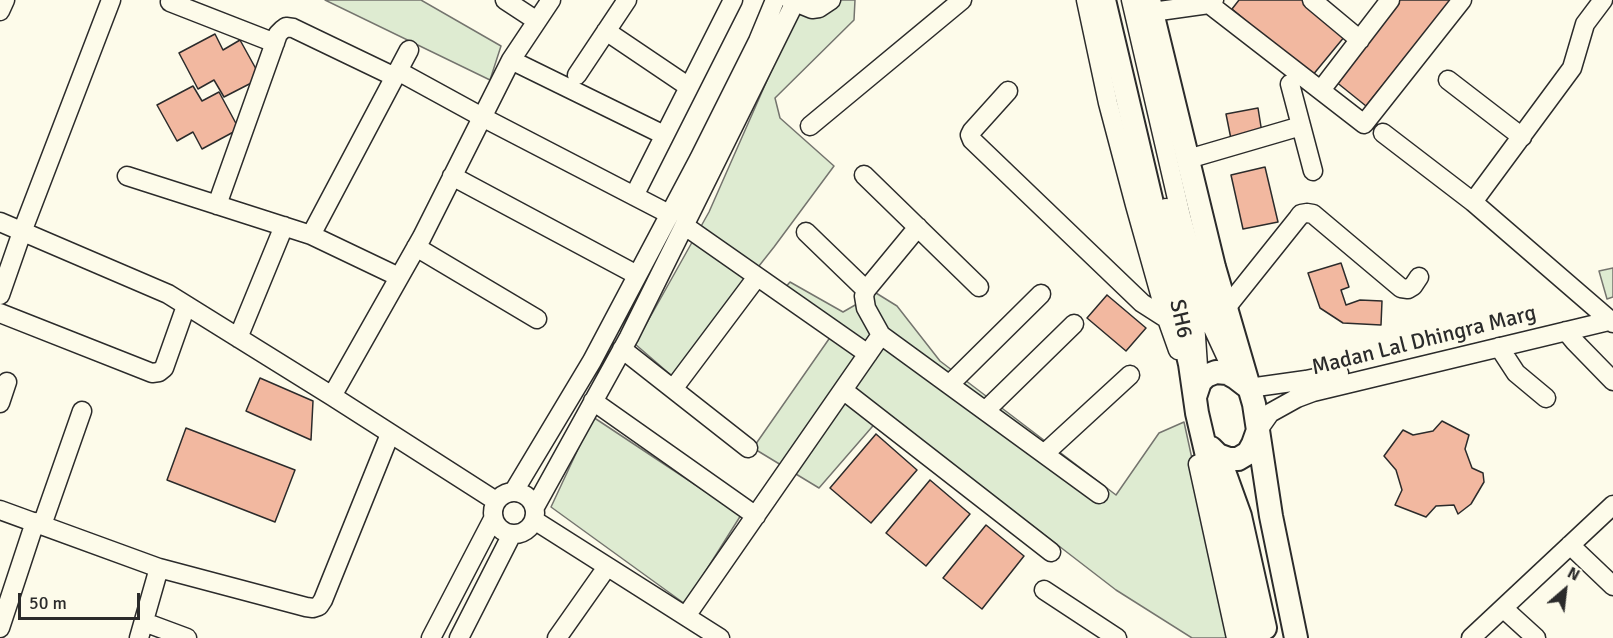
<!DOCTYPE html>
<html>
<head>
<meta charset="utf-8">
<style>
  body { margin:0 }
  #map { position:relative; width:1613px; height:638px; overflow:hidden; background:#fdfbea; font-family:Signika,sans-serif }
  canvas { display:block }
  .north { position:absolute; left:1535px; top:560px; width:60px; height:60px; -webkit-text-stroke:4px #fdfbea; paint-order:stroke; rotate:28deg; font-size:16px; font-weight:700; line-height:24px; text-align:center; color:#2b2b2b }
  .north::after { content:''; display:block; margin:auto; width:21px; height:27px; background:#2b2b2b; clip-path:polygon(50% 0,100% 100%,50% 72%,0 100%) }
  .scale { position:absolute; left:18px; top:593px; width:122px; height:27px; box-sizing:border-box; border:3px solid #2b2b2b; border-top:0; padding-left:8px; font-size:18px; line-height:21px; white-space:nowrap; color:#2b2b2b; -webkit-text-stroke:4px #fdfbea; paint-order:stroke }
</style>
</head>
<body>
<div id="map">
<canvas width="1613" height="638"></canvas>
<div class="north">N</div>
<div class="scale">50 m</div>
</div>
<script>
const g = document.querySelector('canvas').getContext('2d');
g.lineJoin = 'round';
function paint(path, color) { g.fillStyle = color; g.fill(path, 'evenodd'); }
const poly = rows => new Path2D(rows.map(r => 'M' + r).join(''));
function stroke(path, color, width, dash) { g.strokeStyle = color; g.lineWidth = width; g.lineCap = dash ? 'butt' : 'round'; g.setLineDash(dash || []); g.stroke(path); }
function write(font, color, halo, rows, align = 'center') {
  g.font = font + ' Signika,sans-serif'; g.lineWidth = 4.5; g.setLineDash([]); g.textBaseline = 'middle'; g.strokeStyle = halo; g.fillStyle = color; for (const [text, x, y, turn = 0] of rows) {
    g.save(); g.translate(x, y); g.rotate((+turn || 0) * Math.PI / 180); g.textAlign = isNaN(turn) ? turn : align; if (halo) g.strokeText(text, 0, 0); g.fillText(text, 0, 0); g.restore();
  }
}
const green = poly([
  [325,0,421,0,501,46,490,80,325,0],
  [806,0,855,0,854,20,775,98,780,118,834,166,774,247,672,376,635,344,709,212,780,51,806,0],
  [1613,268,1613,297,1607,299,1599,271,1613,268],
  [790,282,843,312,876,293,897,306,940,361,1116,495,1159,433,1184,422,1231,638,1192,638,1116,590,885,412,819,488,753,448,838,326,784,289,790,282],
  [593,417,741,515,685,604,551,507,593,417]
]);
const building = poly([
  [1239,0,1303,0,1345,36,1312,76,1232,9,1239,0],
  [1399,0,1451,0,1366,106,1335,81,1399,0],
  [215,34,223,50,240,40,261,78,224,97,214,80,198,89,179,53,215,34],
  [193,86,202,101,219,92,239,129,202,149,193,132,177,141,157,105,193,86],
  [1258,108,1262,133,1231,139,1226,114,1258,108],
  [1265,167,1278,222,1243,229,1231,175,1265,167],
  [1341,263,1349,287,1341,290,1346,305,1360,300,1382,301,1381,325,1343,323,1320,308,1308,273,1341,263],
  [1107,295,1146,328,1126,351,1087,318,1107,295],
  [260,378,313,401,311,440,246,411,260,378],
  [1442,421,1469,435,1465,449,1472,468,1483,473,1484,482,1471,504,1458,514,1454,505,1436,506,1426,517,1395,505,1402,490,1396,470,1384,456,1403,430,1413,435,1433,431,1442,421],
  [186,428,295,470,275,522,167,480,186,428],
  [876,434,917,470,871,523,830,488,876,434],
  [930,480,970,514,926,566,886,533,930,480],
  [986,525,1024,556,982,609,943,578,986,525]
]);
const minor = poly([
  [505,0,537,21],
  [790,0,812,9,819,8,831,0],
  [1086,0,1108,103,1135,205,1167,319,1178,350],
  [1131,0,1181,216,1211,324,1236,378],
  [1214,0,1209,4,1364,124,1462,0],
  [1312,0,1360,40],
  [1603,0,1585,24,1572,68,1473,202,1613,323],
  [170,2,275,43],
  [0,11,5,0],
  [1152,12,1209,4],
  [606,31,689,87],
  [511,60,664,135],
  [398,71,482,117,669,214],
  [577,75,627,0],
  [1448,80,1522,137],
  [1290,84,1313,171],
  [1321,90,1390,0],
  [1008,91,972,131,970,135,972,140,1142,303,1167,319],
  [810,126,962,0],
  [1383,133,1473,202],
  [1188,159,1301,126],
  [864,175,979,287],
  [127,176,311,235,399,277],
  [452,176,637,275],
  [634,196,733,0],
  [217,205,278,34,282,30,286,27,293,28,395,77],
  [1166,208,1195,322,1198,366],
  [0,222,168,294,332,396,496,501],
  [685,226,868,354],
  [806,232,866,290],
  [311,235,409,50],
  [416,247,537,319],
  [0,295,22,232,111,0],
  [1226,308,1298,218,1301,214,1307,213,1313,214,1401,288,1408,289,1413,286,1419,277],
  [0,313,152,373,159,372,164,368,186,306],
  [1566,331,1575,342,1613,381],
  [881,335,866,308,864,296,866,290,918,227],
  [238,338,284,226],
  [1499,347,1516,373,1546,398],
  [622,349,748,448],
  [950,384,1041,294],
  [1249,388,1306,380,1339,373],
  [673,389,757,277],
  [843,390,1051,552],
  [332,396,422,237,511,60,551,0],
  [593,401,756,516],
  [0,403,7,382],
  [985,411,1074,324],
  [1258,430,1270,413,1297,398,1313,392,1613,320],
  [1044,454,1130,375],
  [1198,464,1236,638],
  [514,491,592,361,699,159,758,41,775,0],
  '493 513a21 21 0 1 1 42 0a21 21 0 1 1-42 0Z',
  [535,507,629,337,796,0],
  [0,510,159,568,139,638],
  [534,520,720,638],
  [42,525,82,411],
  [1570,545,1613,586],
  [159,568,306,607,313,608,319,606,323,600,390,434],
  [1044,590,1117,638],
  [1503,608,1536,638],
  [686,616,881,335,1099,494],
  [144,622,187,638],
  [0,628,35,522],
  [431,638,493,519],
  [459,638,512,534],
  [557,638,607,567],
  [1471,638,1613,505]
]);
const major = poly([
  [1104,0,1190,364,1197,413,1211,473,1252,638],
  [1149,0,1214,267,1254,404,1271,516,1296,638],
  [1195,397,1200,382,1206,376,1216,372,1227,373,1236,378,1249,388],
  [1211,448,1218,455,1229,459,1238,459,1248,453,1253,444,1258,430],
  [1222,466,1240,516,1265,628]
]);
const streetNames = [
  ["SH6",1180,319,77],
  ["Madan Lal Dhingra Marg",1424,341,-14]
];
paint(green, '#deebd1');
stroke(green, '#74746e', 1.5);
paint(building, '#f2b8a0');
stroke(building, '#2b2b2b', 1.5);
stroke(minor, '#2b2b2b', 21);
stroke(major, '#2b2b2b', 26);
stroke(minor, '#fdfbea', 18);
stroke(major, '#fdfbea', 22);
write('22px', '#2b2b2b', '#fdfbea', streetNames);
</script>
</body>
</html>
